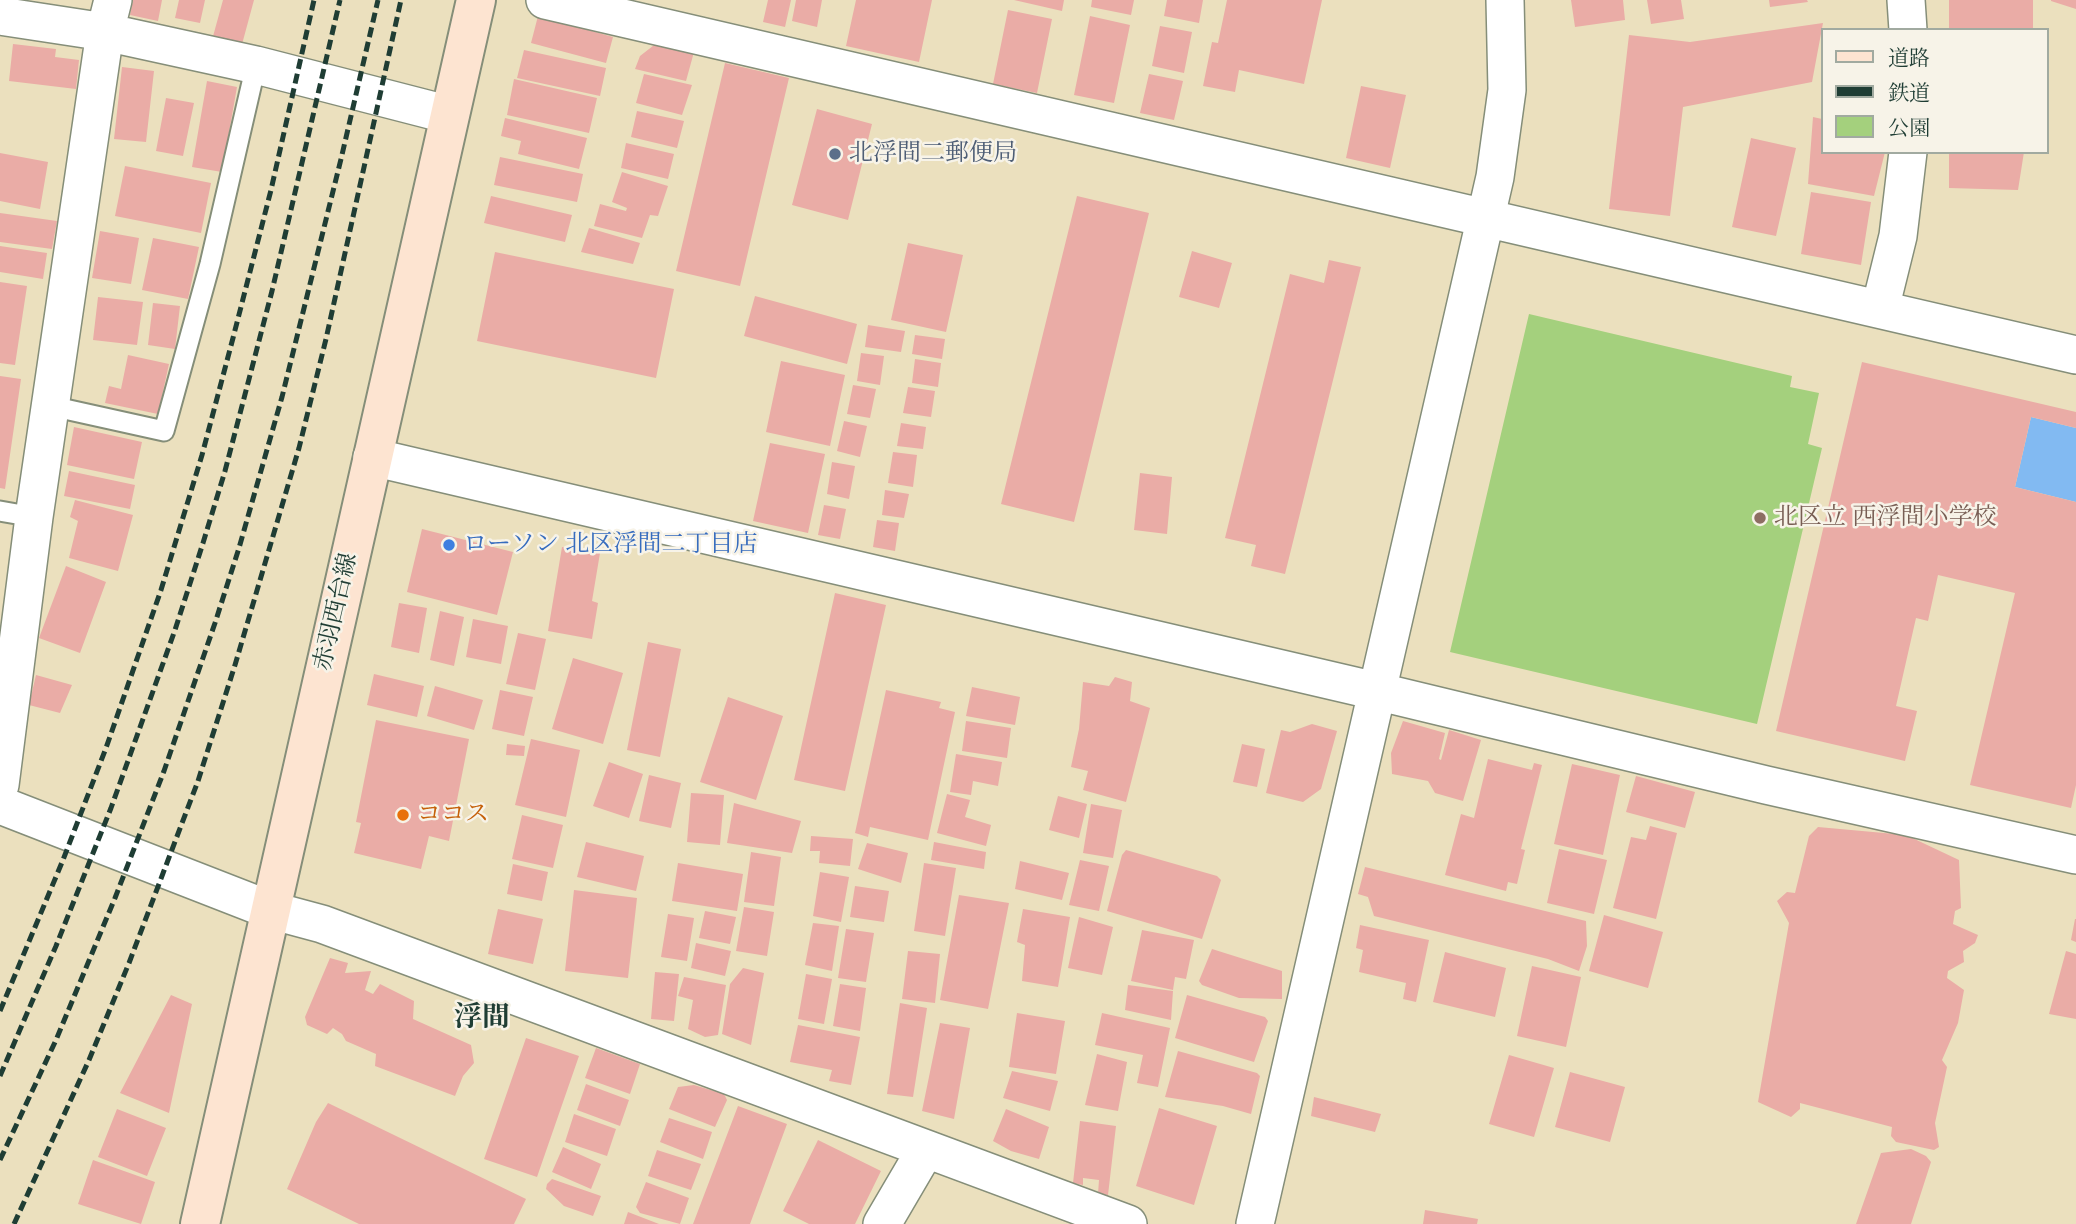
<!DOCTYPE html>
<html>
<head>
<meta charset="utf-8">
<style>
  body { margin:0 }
  #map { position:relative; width:2076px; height:1224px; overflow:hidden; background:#ebe0be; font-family:Cardo,"Noto Serif JP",serif }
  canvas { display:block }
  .legend { position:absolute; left:1821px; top:28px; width:228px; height:126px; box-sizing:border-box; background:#f7f3e8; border:2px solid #a1aaa0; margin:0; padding:9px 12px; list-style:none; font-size:21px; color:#1f3d34 }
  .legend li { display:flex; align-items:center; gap:14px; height:35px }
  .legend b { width:35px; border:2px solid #a1aaa0 }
</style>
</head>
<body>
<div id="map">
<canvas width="2076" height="1224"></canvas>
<ul class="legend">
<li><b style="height:9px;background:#fde4d1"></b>道路</li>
<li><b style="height:9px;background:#1f3d34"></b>鉄道</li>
<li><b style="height:19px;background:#a4d07d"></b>公園</li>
</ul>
</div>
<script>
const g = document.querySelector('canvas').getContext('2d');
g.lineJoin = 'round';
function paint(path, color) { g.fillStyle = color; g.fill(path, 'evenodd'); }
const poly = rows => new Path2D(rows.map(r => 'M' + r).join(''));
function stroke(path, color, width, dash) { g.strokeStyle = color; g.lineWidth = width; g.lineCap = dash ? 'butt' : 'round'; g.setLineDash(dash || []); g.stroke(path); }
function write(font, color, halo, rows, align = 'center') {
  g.font = font + ' Cardo,"Noto Serif JP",serif'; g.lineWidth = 5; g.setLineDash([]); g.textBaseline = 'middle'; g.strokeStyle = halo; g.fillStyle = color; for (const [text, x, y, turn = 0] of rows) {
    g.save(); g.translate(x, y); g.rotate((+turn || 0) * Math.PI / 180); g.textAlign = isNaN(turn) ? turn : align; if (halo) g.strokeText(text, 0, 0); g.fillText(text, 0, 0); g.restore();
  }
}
const green = poly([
  [1529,314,1792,376,1790,387,1819,393,1808,444,1822,448,1757,724,1450,652]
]);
const water = poly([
  [2031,417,2076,428,2076,502,2015,487]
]);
const building = poly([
  [133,0,162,0,158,21,130,15],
  [179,0,205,0,200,23,175,18],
  [223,0,254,0,241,48,212,40],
  [768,0,791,0,785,27,763,22],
  [796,0,822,0,817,27,792,21],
  [856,0,932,0,919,62,846,46],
  [1014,0,1064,0,1062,11],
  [1092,0,1134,0,1131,15,1091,7],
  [1167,0,1203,0,1199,23,1164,16],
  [1227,0,1322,0,1304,84,1239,70,1235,92,1203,86,1212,42,1218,43],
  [1571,0,1623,0,1625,20,1575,27],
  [1647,0,1681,0,1684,19,1651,24],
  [1769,0,1807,0,1808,2,1770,7],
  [1949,0,2033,0,2033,30,1949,30],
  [2076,0,2076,9,2051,1,2051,0],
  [1008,10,1052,19,1037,93,993,84],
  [538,16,613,37,606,63,531,43],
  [1090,16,1130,25,1114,103,1074,95],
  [1823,23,1812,82,1683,107,1670,216,1609,209,1629,35,1690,42],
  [1160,26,1192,32,1184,73,1152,66],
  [658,42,694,52,686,81,635,69,640,56],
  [13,44,56,49,55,57,79,60,76,89,9,81],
  [524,50,606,68,600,96,517,78],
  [725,63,789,78,740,286,676,271],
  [122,67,154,71,146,142,114,139],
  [644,74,692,85,682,115,636,103],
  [1149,74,1183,81,1174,120,1140,113],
  [514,79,597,98,589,133,507,115],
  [207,81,237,87,222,172,192,167],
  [1361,86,1406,95,1390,168,1346,158],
  [166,98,194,103,183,156,156,151],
  [817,109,872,124,848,220,792,205],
  [637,111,684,121,677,148,631,137],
  [1813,117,1822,119,1822,152,1885,152,1874,196,1808,184],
  [505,118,587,138,579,169,518,154,521,141,501,136],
  [1751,138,1796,148,1776,236,1732,227],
  [626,143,674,154,668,179,621,168],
  [1949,152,2024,152,2018,190,1949,188],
  [0,153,48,162,40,209,0,201],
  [500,157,583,174,577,202,494,185],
  [125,166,211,183,201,233,115,216],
  [622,172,668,186,658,216,650,215,642,238,594,226,600,204,626,211,627,208,612,202],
  [1811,192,1871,202,1861,265,1801,254],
  [491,196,572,215,565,242,484,223],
  [1077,196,1149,213,1074,522,1001,504],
  [0,213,57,221,52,249,0,242],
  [589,228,640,243,633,264,581,252],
  [100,231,139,238,131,284,92,278],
  [153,238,199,247,188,299,142,290],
  [908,243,963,255,946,332,891,320],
  [0,246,47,253,43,279,0,272],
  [1192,251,1232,263,1219,308,1179,297],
  [495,252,674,289,656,378,477,341],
  [1329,260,1361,267,1285,574,1251,566,1256,545,1225,538,1290,274,1324,283],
  [0,282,27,286,15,365,0,363],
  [755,296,857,324,847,364,744,336],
  [98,297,143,302,137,345,93,340],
  [153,303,180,306,175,349,148,345],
  [868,325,905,331,901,352,865,347],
  [915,335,945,339,942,359,912,354],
  [861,353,884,356,880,385,857,381],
  [128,355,169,364,158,414,105,403,109,386,121,389],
  [915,359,941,363,938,387,912,383],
  [781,361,845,375,830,446,766,432],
  [1862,362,2076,412,2076,428,2031,417,2015,487,2076,502,2076,785,2071,808,1970,785,2015,593,1938,575,1928,621,1916,618,1896,706,1917,711,1905,761,1776,731],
  [0,376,21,379,5,489,0,488],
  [853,385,876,389,870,418,847,414],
  [908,387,935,391,931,417,903,413],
  [844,421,867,426,860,457,837,451],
  [901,423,926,427,923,449,897,446],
  [74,427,142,442,134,479,67,465],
  [770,443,825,454,808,533,753,521],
  [893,452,917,455,913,487,888,483],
  [832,462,855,466,849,499,827,494],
  [69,471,135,485,130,509,64,496],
  [1140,473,1172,477,1167,534,1134,530],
  [885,490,909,494,904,518,882,515],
  [75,500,133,515,118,571,69,558,78,521,70,517],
  [824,505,846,509,840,539,818,535],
  [877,520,899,523,895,551,873,547],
  [422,529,513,552,497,615,407,592],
  [562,547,600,553,592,601,598,603,592,639,548,631],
  [66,566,106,582,80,653,39,638],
  [835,593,886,605,845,791,794,780],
  [399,603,427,608,419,653,391,647],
  [440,611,464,617,454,666,430,660],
  [473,619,508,626,501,664,466,657],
  [518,633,546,639,535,690,506,684],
  [648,642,681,649,660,757,627,750],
  [573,658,623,673,603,744,552,729],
  [374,674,424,686,417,717,367,705],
  [36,675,72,685,60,713,29,705],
  [1115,677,1132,682,1130,701,1150,708,1126,802,1083,790,1088,771,1071,767,1079,729,1083,682,1109,686],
  [435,686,483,700,474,730,427,716],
  [972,687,1020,697,1015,725,966,716],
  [500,690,533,697,524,736,492,729],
  [886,690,941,702,939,708,955,712,928,840,870,827,868,837,855,833],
  [728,697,783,716,756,800,700,782],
  [376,720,469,739,449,841,429,836,421,869,354,853,361,823,356,822],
  [966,721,1011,728,1007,758,962,751],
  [1403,721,1445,733,1439,759,1441,760,1449,730,1481,740,1463,801,1435,793,1428,781,1392,774,1391,753],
  [1312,724,1337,731,1321,789,1303,802,1266,793,1281,730,1290,732],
  [531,739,580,750,566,817,515,805],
  [507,744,525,746,524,756,506,755],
  [1242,744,1265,749,1257,787,1233,782],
  [956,754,1002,762,998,786,973,781,971,795,950,792],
  [1488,759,1532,770,1534,763,1542,765,1521,849,1525,850,1517,884,1508,882,1506,891,1445,875,1461,814,1474,818],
  [609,762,643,774,629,818,593,806],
  [1572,764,1620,775,1603,855,1554,844],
  [649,775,681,783,671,828,639,821],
  [1636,776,1695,792,1685,828,1626,812],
  [691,793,724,795,720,845,687,842],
  [947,794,970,800,965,817,991,825,986,846,937,833],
  [1058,796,1087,804,1079,838,1049,830],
  [734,803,801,821,792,853,727,843],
  [1091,804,1122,810,1113,858,1083,853],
  [522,815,563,825,553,868,512,859],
  [1650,826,1677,833,1656,919,1613,908,1631,837,1646,840],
  [1818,827,1906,835,1959,860,1961,908,1955,911,1953,924,1978,935,1975,943,1963,951,1964,962,1948,971,1947,978,1964,990,1958,1023,1942,1060,1947,1067,1935,1123,1939,1147,1934,1150,1896,1142,1891,1136,1892,1127,1800,1103,1800,1109,1791,1117,1758,1102,1789,923,1777,901,1787,892,1795,893,1809,836],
  [811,836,853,839,850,866,819,863,820,851,810,851],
  [586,842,644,856,636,891,577,877],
  [934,842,986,852,984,869,931,860],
  [867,843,908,853,901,883,858,869],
  [1559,849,1607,860,1594,914,1547,903],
  [1126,850,1217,876,1221,880,1202,939,1107,911,1122,855],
  [751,852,781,857,774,906,744,902],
  [1080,860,1109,866,1099,911,1069,905],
  [1020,861,1069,873,1062,900,1015,889],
  [678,863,743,874,737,911,672,901],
  [924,863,956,868,945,936,914,931],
  [513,864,548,872,542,901,507,894],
  [1365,867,1586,921,1587,946,1579,971,1548,959,1374,916,1368,897,1358,894],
  [820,872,849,877,841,922,813,916],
  [855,886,889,891,884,922,850,917],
  [574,890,637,898,628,978,565,971],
  [959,895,1009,903,988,1009,940,1000],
  [744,907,774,912,767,956,736,951],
  [498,909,543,919,533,964,488,954],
  [1023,909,1070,917,1058,987,1022,981,1025,945,1017,942],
  [705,911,736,917,730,944,699,938],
  [668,914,694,918,687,961,661,957],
  [1604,915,1663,932,1648,988,1589,971],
  [1079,917,1113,927,1102,975,1068,968],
  [2075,919,2076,919,2076,942,2071,940],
  [813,923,839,926,832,971,805,965],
  [1360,925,1429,940,1416,1002,1403,999,1406,983,1359,972,1363,950,1356,948],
  [846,929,874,933,866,982,838,978],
  [1142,930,1194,940,1186,979,1175,977,1173,990,1131,981],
  [696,943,731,951,725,976,691,968],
  [1212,949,1282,971,1282,999,1239,998,1202,985,1199,981],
  [908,951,940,954,935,1003,902,999],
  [2066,951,2076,954,2076,1019,2049,1014],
  [1445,952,1506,968,1495,1017,1433,1002],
  [330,958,348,963,345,973,371,971,365,990,373,994,380,984,414,1001,413,1019,471,1045,474,1063,463,1076,455,1096,375,1066,376,1054,346,1041,342,1034,333,1028,327,1034,307,1025,305,1017],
  [1532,966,1581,977,1566,1047,1517,1036],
  [743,968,764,973,751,1045,722,1034,730,984],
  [655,972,679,974,674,1021,651,1019],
  [806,974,832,979,824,1024,798,1019],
  [684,977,726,985,718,1035,705,1037,688,1029,693,1000,678,996],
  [840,984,866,988,860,1031,833,1026],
  [1128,985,1173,991,1171,1020,1125,1010],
  [171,995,192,1004,169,1113,120,1093],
  [1187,995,1265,1017,1268,1021,1254,1062,1175,1038],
  [900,1003,927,1008,913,1097,887,1094],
  [1017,1013,1065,1021,1056,1074,1009,1067],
  [1102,1013,1170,1028,1158,1087,1137,1083,1143,1055,1095,1045],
  [940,1023,970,1028,954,1119,922,1111],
  [798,1025,860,1037,851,1085,829,1081,832,1070,790,1062],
  [526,1038,579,1056,537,1177,484,1159],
  [596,1048,640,1064,630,1094,585,1078],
  [1178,1051,1257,1073,1260,1076,1251,1114,1223,1106,1165,1097],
  [1097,1054,1127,1062,1118,1111,1085,1105],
  [1509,1055,1554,1068,1534,1137,1489,1124],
  [1012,1071,1058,1081,1050,1111,1003,1098],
  [1570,1072,1625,1087,1610,1142,1555,1127],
  [586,1084,629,1100,620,1126,577,1110],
  [694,1085,724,1094,727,1100,715,1127,669,1109,678,1087],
  [1314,1097,1381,1114,1375,1132,1311,1116],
  [328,1103,526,1199,514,1224,359,1224,287,1189,316,1122],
  [738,1106,787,1124,750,1224,693,1224],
  [1159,1108,1217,1126,1194,1205,1136,1186],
  [117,1109,166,1128,147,1176,98,1157],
  [1006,1109,1049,1127,1039,1159,1011,1151,993,1141],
  [574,1114,616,1129,607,1156,565,1142],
  [669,1118,712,1132,703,1159,660,1142],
  [1080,1121,1116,1126,1108,1195,1098,1194,1099,1180,1083,1178,1083,1185,1073,1183],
  [818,1140,881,1171,855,1224,809,1224,783,1211],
  [563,1147,601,1164,591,1189,552,1172],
  [1911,1149,1926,1156,1931,1162,1911,1224,1856,1224,1881,1153],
  [657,1150,701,1164,691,1190,648,1176],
  [93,1160,155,1182,141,1224,78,1204],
  [552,1179,601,1196,593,1216,564,1206,546,1189,547,1184],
  [646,1182,689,1198,680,1224,640,1213,636,1207],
  [1425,1210,1478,1219,1477,1224,1423,1224],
  [628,1212,659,1224,624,1224]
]);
const service = poly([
  [51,406,164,431,210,264,256,65],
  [0,511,34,517]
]);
const minor = poly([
  [545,0,2076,355],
  [1906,0,1908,30],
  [0,16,105,32,256,65,450,115],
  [1880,309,1898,236,1908,152],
  [372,457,1376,691,1766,785,2076,855],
  [0,785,34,517,105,32,113,0],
  [0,805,270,910,322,924,1128,1224],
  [882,1224,926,1149],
  [1255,1224,1495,177,1507,90,1505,0]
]);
const secondary = poly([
  [200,1224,476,0]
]);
const rail = poly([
  [0,1011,63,860,106,748,161,590,202,455,233,338,271,190,314,0],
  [0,1076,56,946,111,808,175,630,203,543,225,471,272,291,340,0],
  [0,1160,56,1040,115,898,164,771,215,623,239,548,282,397,341,159,378,0],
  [14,1224,89,1060,129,963,198,781,235,665,299,448,326,339,401,0]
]);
const markers = [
  [835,154,7,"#5c6f8a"],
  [1760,518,7,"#8d6e63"],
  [449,545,7,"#3f7fe0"],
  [403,815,7,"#e8710a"]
];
const serviceNames = [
  ["北浮間二郵便局",849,154]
];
const educationNames = [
  ["北区立 西浮間小学校",1774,518]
];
const shopNames = [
  ["ローソン 北区浮間二丁目店",463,545]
];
const streetNames = [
  ["赤羽西台線",337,612,-77]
];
const foodNames = [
  ["ココス",417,815]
];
const quarterNames = [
  ["浮間",482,1020]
];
paint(green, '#a4d07d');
paint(water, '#82baf2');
paint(building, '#eaaca6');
stroke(service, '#858e79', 23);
stroke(minor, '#858e79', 40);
stroke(secondary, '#858e79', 42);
stroke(service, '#fff', 19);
stroke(minor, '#fff', 37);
stroke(secondary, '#fde4d1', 38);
stroke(rail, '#1f3d34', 5, [10, 5]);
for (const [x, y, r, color] of markers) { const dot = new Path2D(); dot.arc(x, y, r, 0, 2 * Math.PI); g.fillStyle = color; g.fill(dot); stroke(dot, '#f7f3e8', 2.5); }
write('24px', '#4e5e75', '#f7f3e8', serviceNames, 'left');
write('24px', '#785e54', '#f7f3e8', educationNames, 'left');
write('24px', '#366cbe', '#f7f3e8', shopNames, 'left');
write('24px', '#1f3d34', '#f7f3e8', streetNames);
write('24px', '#c56008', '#f7f3e8', foodNames, 'left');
write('bold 28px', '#1f3d34', '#f7f3e8', quarterNames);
</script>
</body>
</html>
